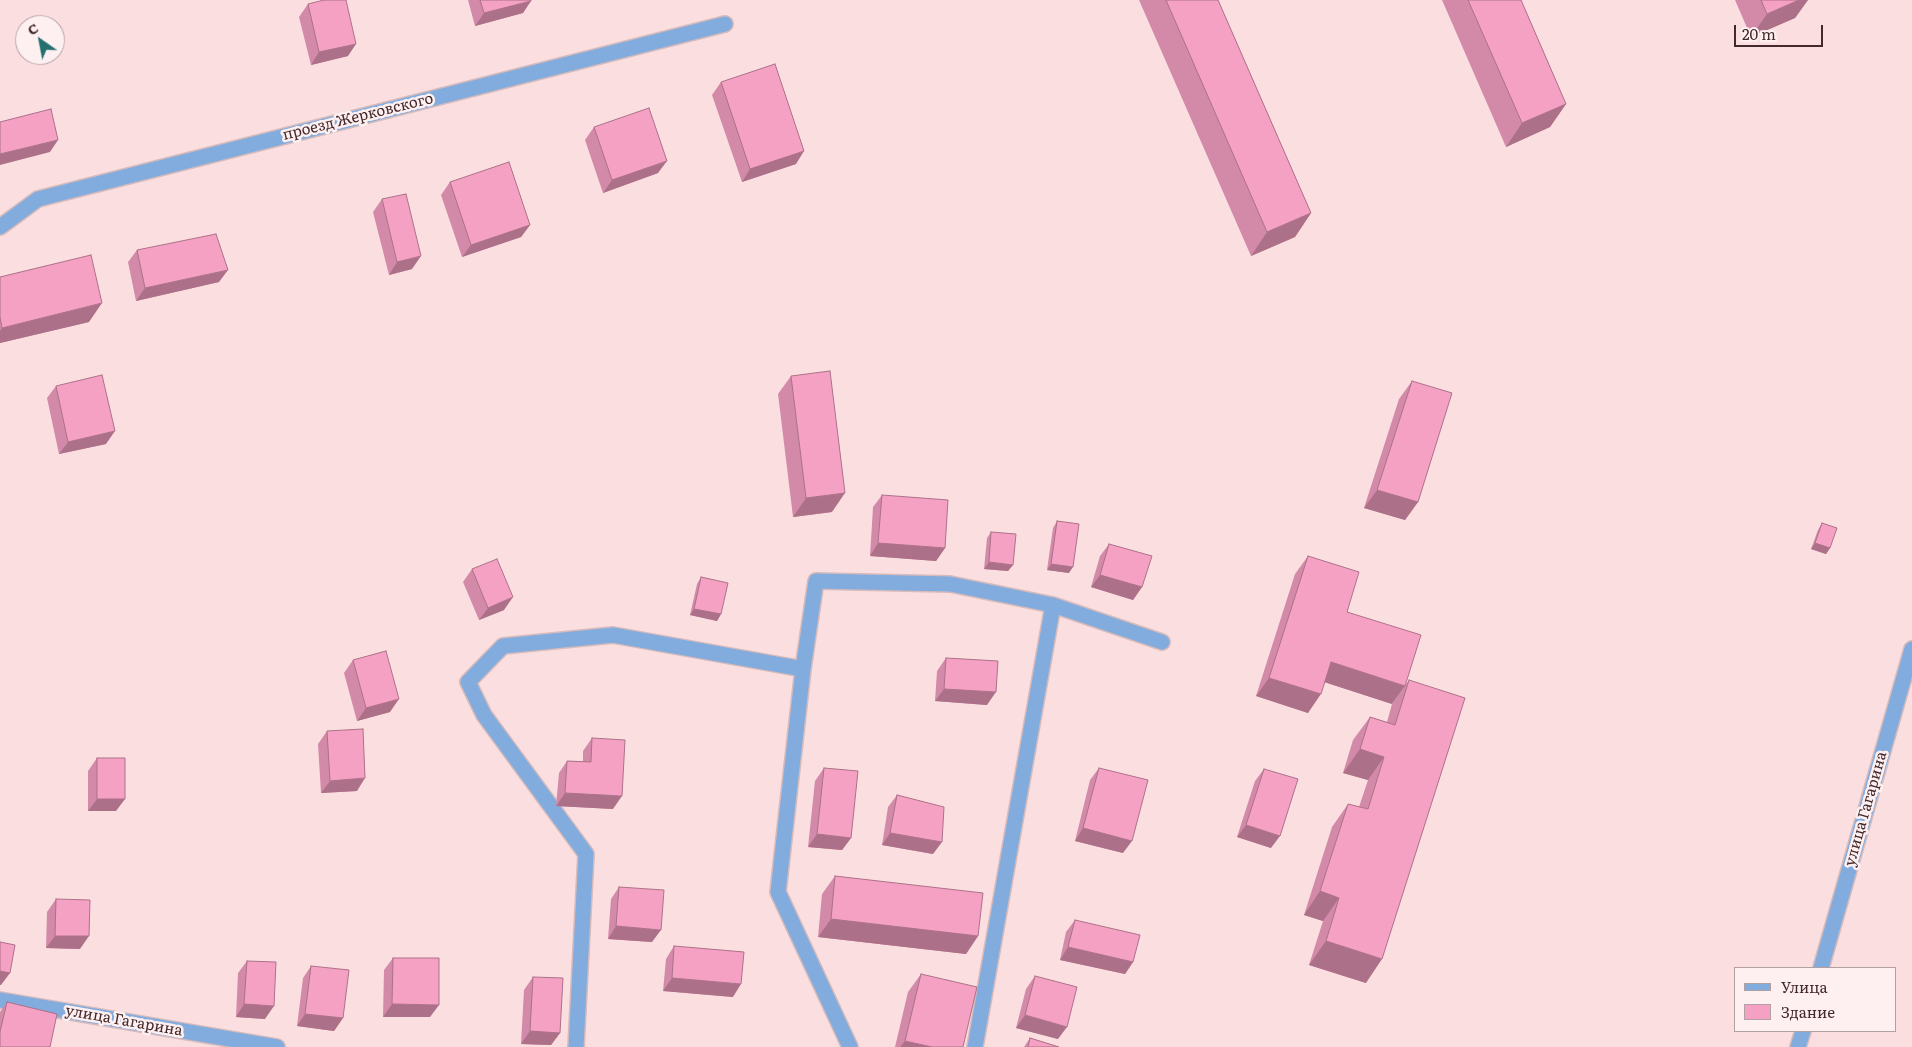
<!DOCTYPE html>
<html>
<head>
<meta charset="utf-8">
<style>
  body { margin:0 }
  #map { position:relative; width:1912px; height:1047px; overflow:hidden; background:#fbdfe0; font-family:Literata,serif }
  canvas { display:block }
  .legend { position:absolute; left:1734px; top:967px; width:162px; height:65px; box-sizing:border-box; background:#fef0f1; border:1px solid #b3a0a2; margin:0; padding:6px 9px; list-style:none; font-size:15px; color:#43292b }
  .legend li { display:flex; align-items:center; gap:10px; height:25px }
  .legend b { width:25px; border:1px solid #b3a0a2 }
  .north { position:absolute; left:15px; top:15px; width:50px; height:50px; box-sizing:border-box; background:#fef0f1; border:1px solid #b3a0a2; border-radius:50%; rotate:327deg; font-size:14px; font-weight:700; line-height:20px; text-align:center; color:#43292b }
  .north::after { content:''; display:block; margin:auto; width:18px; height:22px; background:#25706f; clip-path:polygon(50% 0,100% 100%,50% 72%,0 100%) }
  .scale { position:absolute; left:1734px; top:25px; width:89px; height:22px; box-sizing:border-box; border:2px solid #43292b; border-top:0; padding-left:6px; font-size:15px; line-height:18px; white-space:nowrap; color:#43292b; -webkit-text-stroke:4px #fef0f1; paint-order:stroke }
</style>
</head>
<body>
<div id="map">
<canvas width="1912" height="1047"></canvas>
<ul class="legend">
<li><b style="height:6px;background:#82abde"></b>Улица</li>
<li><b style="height:14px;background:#f5a1c3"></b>Здание</li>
</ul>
<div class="north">С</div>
<div class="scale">20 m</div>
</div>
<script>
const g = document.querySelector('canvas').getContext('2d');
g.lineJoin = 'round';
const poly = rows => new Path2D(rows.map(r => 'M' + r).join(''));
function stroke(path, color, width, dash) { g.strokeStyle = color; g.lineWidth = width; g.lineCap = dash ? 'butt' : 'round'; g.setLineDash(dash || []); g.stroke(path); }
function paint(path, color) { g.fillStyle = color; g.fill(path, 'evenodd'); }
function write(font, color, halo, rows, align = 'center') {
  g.font = font + ' Literata,serif'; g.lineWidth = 5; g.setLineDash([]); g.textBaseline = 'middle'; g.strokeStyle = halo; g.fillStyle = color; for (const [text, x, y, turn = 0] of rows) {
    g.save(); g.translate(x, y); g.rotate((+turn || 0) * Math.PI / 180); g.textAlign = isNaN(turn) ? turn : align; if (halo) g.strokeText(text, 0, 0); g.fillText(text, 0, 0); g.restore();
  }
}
const minor = poly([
  [0,227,38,199,725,24],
  [1821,968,1912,649],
  [0,1000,277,1047],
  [576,1047,586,854,484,715,468,682,503,646,613,635,803,669],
  [850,1047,778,892,803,669,816,581,950,584,1053,605,1162,642],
  [975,1047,1053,605],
  [1798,1047,1803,1031]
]);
const wall = poly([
  [468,0,531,0,523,13,475,26],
  [1139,0,1218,0,1311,213,1295,237,1251,256],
  [1442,0,1521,0,1566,104,1550,127,1506,147],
  [1735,0,1808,0,1795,18,1751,37],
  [308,4,348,56,311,65,299,17],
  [721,82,796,164,742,182,712,95],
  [594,127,658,173,603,193,585,140],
  [450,182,530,225,521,237,462,257,441,195],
  [382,199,412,269,389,275,373,212],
  [137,250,219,282,136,301,128,262],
  [0,277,89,322,0,343],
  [791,376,832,512,793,517,778,394],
  [1412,381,1418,502,1405,520,1364,508,1399,399],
  [56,386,106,444,59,454,47,398],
  [882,495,945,548,936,561,870,556,873,507],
  [1057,521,1069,573,1047,570,1053,528],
  [1822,523,1830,548,1826,554,1811,549,1818,530],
  [991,532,1013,565,1008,571,984,569,987,538],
  [1109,544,1142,587,1133,600,1091,587,1100,556],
  [1308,556,1347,612,1392,704,1324,682,1308,713,1256,696,1295,574],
  [472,569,504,610,479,620,463,582],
  [701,577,721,614,717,621,690,615,697,584],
  [946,658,987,705,935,701,937,671],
  [353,660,390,712,357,721,344,673],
  [1409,680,1366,983,1309,965,1323,921,1304,915,1332,827,1348,804,1359,807,1368,780,1343,773,1353,740,1370,717,1387,722,1392,704],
  [327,731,357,791,321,793,318,744],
  [592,738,613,809,556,806,559,773,567,761,583,761,583,751],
  [97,758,116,811,88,811,88,771],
  [824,768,851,838,842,850,808,847,815,781],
  [1099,768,1123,853,1075,841,1090,780],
  [1264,769,1271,848,1237,837,1255,781],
  [897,795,933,854,882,845,888,807],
  [835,876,978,936,966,954,818,937,822,894],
  [619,887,652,942,608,939,611,899],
  [56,899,80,949,46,948,47,912],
  [1075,920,1133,962,1125,974,1060,960,1066,932],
  [674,946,733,997,663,991,666,959],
  [393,958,430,1017,383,1017,384,970],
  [247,961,265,1019,236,1017,238,973],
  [311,966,343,1018,334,1031,297,1026,303,978],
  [921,974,963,1047,895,1047,908,992],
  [1035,976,1058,1039,1016,1028,1026,989],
  [533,977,560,1033,551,1045,521,1044,524,990],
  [7,1002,0,1047,0,1012],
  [1030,1038,1059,1047,1024,1047]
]);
const shadedWall = poly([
  [1799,0,1808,0,1795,18,1751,37,1767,14],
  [531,1,523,13,475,26,484,13],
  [356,44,348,56,311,65,319,52],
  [1566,104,1550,127,1506,147,1522,123],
  [58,140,50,152,0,165,0,154],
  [804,151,796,164,742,182,750,169],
  [667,161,658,173,603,193,612,180],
  [1311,213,1295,237,1251,256,1267,232],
  [530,225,521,237,462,257,471,245],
  [421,256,412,269,389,275,397,262],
  [228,270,219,282,136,301,145,288],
  [102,303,89,322,0,343,0,331,2,328],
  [115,431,106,444,59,454,68,442],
  [1377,490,1418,502,1405,520,1364,508],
  [845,493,832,512,793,517,806,498],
  [878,543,945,548,936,561,870,556],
  [1815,543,1830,548,1826,554,1811,549],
  [989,562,1013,565,1008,571,984,569],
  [1051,564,1073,567,1069,573,1047,570],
  [1100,575,1142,587,1133,600,1091,587],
  [513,597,504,610,479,620,488,608],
  [694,609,721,614,717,621,690,615],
  [1331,662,1405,686,1392,704,1318,680],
  [1269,678,1321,694,1308,713,1256,696],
  [944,689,996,692,987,705,935,701],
  [399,699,390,712,357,721,366,708],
  [1360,749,1384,757,1368,780,1343,773],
  [365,778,357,791,321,793,330,781],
  [565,793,622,796,613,809,556,806],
  [97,799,125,799,116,811,88,811],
  [1246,825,1280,836,1271,848,1237,837],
  [1083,828,1132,841,1123,853,1075,841],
  [890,833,942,842,933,854,882,845],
  [817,834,851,838,842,850,808,847],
  [1320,891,1339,898,1323,921,1304,915],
  [831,919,978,936,966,954,818,937],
  [616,926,661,930,652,942,608,939],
  [55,936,89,936,80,949,46,948],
  [1326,941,1382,959,1366,983,1309,965],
  [1068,947,1133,962,1125,974,1060,960],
  [0,971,10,973,1,985,0,985],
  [672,978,741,984,733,997,663,991],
  [244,1004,274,1006,265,1019,236,1017],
  [392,1004,439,1005,430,1017,383,1017],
  [305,1014,343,1018,334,1031,297,1026],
  [1025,1015,1067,1027,1058,1039,1016,1028],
  [530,1031,560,1033,551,1045,521,1044],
  [905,1041,932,1047,900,1047]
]);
const building = poly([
  [324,0,346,0,356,44,319,52,308,4,324,0],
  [480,0,531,0,531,1,484,13,480,0],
  [1166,0,1218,0,1311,213,1267,232,1166,0],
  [1468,0,1521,0,1566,104,1522,123,1468,0],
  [1761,0,1799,0,1767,14,1761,0],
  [775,64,804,151,750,169,721,82,775,64],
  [649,108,667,161,612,180,594,127,649,108],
  [51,109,58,140,0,154,0,122,51,109],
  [509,162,530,225,471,245,450,182,509,162],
  [406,194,421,256,397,262,382,199,406,194],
  [216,234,228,270,145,288,137,250,216,234],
  [91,255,102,303,2,328,0,317,0,277,91,255],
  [830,371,845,493,806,498,791,376,830,371],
  [102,375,115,431,68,442,56,386,102,375],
  [1412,381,1452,393,1418,502,1377,490,1412,381],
  [882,495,948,500,945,548,878,543,882,495],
  [1057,521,1079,524,1073,567,1051,564,1057,521],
  [1822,523,1837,528,1830,548,1815,543,1822,523],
  [991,532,1016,534,1013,565,989,562,991,532],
  [1109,544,1152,556,1142,587,1100,575,1109,544],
  [1308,556,1359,572,1347,612,1421,635,1405,686,1331,662,1321,694,1269,678,1308,556],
  [497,559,513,597,488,608,472,569,497,559],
  [701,577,728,583,721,614,694,609,701,577],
  [386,651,399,699,366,708,353,660,386,651],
  [946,658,998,661,996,692,944,689,946,658],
  [1409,680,1465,698,1382,959,1326,941,1339,898,1320,891,1348,804,1368,809,1384,757,1360,749,1370,717,1395,725,1409,680],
  [363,729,365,778,330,781,327,731,363,729],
  [592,738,625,740,622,796,565,793,567,761,591,762,592,738],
  [97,758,125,758,125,799,97,799,97,758],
  [824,768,858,771,851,838,817,834,824,768],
  [1099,768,1148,780,1132,841,1083,828,1099,768],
  [1264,769,1298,779,1280,836,1246,825,1264,769],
  [897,795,944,807,942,842,890,833,897,795],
  [835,876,983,893,978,936,831,919,835,876],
  [619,887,664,890,661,930,616,926,619,887],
  [56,899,90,900,89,936,55,936,56,899],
  [1075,920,1140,935,1133,962,1068,947,1075,920],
  [0,942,15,945,10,973,0,971,0,942],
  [674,946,744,952,741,984,672,978,674,946],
  [393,958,439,958,439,1005,392,1004,393,958],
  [247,961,276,962,274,1006,244,1004,247,961],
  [311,966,349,970,343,1018,305,1014,311,966],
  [921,974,977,987,963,1047,932,1047,905,1041,921,974],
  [1035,976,1077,987,1067,1027,1025,1015,1035,976],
  [533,977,563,978,560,1033,530,1031,533,977],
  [7,1002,57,1014,50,1047,0,1047,0,1032,7,1002],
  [1030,1038,1059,1047,1028,1047,1030,1038]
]);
const streetNames = [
  ["проезд Жерковского",358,117,-14],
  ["улица Гагарина",1866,809,-74],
  ["улица Гагарина",124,1021,10]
];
stroke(minor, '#d6bbbc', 18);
stroke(minor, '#82abde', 15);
paint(wall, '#d38aa8');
paint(shadedWall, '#ac7188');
paint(building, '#f5a1c3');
stroke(building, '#ac7188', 1);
write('15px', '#43292b', '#fef0f1', streetNames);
</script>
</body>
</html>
